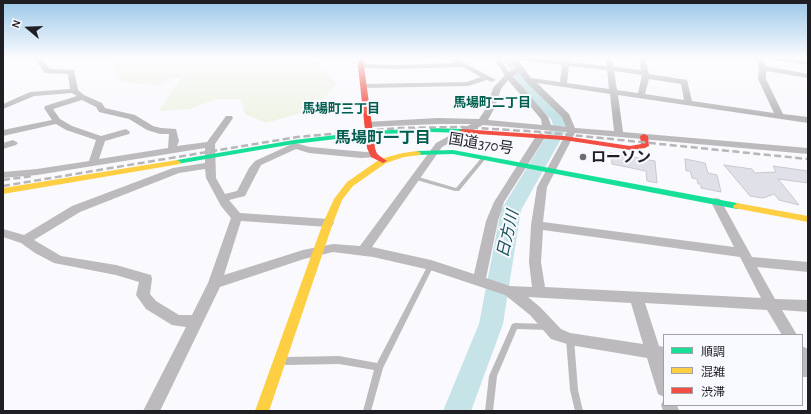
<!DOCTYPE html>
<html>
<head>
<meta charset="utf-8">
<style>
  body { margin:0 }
  #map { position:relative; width:811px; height:414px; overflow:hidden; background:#f9f9fe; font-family:"Alegreya Sans","Noto Sans JP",sans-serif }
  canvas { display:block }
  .frame { position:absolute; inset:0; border:4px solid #1f1f23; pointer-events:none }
  .legend { position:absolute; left:663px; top:334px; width:140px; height:72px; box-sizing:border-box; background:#f8f8ff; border:1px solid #a1a1a7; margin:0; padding:5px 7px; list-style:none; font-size:12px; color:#1f1f23 }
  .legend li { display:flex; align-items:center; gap:8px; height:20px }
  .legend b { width:20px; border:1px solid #a1a1a7 }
  .north { position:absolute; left:8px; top:8px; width:40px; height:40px; -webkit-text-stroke:3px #f8f8ff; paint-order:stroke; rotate:289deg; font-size:11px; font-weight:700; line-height:16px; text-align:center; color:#1f1f23 }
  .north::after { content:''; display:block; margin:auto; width:14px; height:18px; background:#1f1f23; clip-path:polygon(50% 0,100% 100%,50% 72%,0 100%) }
</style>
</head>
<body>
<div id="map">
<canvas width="811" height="414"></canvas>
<div class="frame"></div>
<ul class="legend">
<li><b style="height:5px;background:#16e098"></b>順調</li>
<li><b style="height:5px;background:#ffcf43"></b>混雑</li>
<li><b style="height:5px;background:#f24e42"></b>渋滞</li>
</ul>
<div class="north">N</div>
</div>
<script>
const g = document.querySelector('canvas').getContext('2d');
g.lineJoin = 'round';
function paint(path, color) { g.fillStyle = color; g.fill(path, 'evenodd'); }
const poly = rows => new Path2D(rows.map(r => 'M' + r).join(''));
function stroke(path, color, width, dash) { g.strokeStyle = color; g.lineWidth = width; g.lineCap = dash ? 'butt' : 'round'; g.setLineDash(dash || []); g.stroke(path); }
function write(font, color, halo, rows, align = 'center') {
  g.font = font + ' "Alegreya Sans","Noto Sans JP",sans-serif'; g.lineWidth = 4; g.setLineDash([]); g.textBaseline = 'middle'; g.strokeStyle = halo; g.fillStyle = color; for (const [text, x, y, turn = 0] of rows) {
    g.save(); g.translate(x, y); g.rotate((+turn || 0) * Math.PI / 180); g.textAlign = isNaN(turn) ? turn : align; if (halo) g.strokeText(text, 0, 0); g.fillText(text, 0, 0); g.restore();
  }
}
const green = poly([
  [113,58,314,58,337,84,314,109,266,123,245,114,241,99,217,99,190,109,159,111,182,76,156,86,118,81]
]);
const river = poly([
  [502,58,514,58,541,94,562,114,569,125,521,210,503,324,471,411,443,411,479,324,501,210,553,125,551,119,531,100,502,58]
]);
const building = poly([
  [611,153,655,161,657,183,647,181,646,171,612,164,611,153],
  [685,159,705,163,708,173,717,175,721,192,701,188,701,184,698,184,697,179,692,178,690,171,686,171,685,159],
  [724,165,752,169,755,173,776,172,773,166,808,171,808,183,778,179,799,205,779,200,774,194,763,198,750,196,724,165]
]);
const lane = poly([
  [483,156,487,156,487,157,459,191,455,191,413,179,412,178,415,176,456,188,483,156],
  [429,263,433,263,434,265,383,368,371,411,363,411,374,370,339,364,286,365,283,363,282,361,283,359,286,357,339,356,377,363,429,263],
  [515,323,548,324,551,325,552,327,551,329,548,330,517,329,497,376,493,411,485,411,489,376,512,324,515,323],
  [570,336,573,337,574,339,578,390,583,411,575,411,570,390,566,339,567,337,570,336]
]);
const street = poly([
  [37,58,43,58,43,61,50,69,74,70,78,90,84,95,102,103,105,108,135,115,153,126,161,128,176,129,179,141,177,146,207,142,226,116,232,116,233,118,215,144,216,178,225,194,237,191,249,168,255,161,292,144,295,143,310,147,377,153,379,155,377,157,361,158,309,153,296,149,261,165,245,196,229,200,240,213,328,219,332,220,334,223,332,226,328,227,241,221,224,275,303,250,333,244,360,246,436,143,471,124,438,124,368,127,364,124,365,122,438,118,479,119,487,107,493,88,505,75,493,58,499,58,509,72,516,68,512,63,513,58,535,58,563,61,564,58,570,58,570,62,607,66,606,58,612,58,614,67,641,70,639,58,645,58,649,74,687,80,692,101,774,113,758,79,759,68,756,58,762,58,766,66,808,74,808,78,766,71,766,79,783,114,808,117,808,123,618,95,623,132,808,148,808,154,575,133,547,187,543,222,734,247,711,202,712,199,716,198,720,199,752,257,808,262,808,272,757,267,775,299,808,300,808,312,782,310,797,335,782,335,767,310,645,303,659,346,664,347,664,397,658,394,647,358,570,345,551,339,530,315,505,295,430,270,373,257,333,252,304,259,220,287,160,411,143,411,186,327,172,325,146,309,136,295,139,282,116,275,54,263,35,253,21,243,3,237,3,229,24,235,72,206,173,168,205,163,205,148,37,175,3,178,3,172,37,169,89,161,96,140,66,130,56,124,3,136,3,130,52,120,44,108,45,106,77,96,72,93,34,96,3,109,3,104,30,92,70,89,68,74,45,73,36,61,37,58],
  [519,60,562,65,560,82,531,78,520,63,519,60],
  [569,66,607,70,609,89,567,83,569,66],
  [614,71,642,75,638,93,617,90,614,71],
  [519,72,526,82,562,117,566,127,551,125,548,117,513,76,519,72],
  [649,79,681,84,684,100,645,94,649,79],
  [508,80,541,119,542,125,488,120,495,107,501,89,508,80],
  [537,83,610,94,614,131,575,128,569,114,537,83],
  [82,100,96,107,99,112,129,119,147,130,160,134,169,134,168,148,99,159,105,141,129,134,130,132,126,129,101,136,72,126,60,119,53,109,82,100],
  [483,125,567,132,537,187,531,225,529,262,532,287,510,286,486,278,498,221,504,202,546,136,541,133,536,136,494,202,486,221,474,274,431,260,372,247,442,147,483,125],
  [205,169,206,178,221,206,231,218,208,283,192,315,179,315,156,301,150,294,152,279,151,275,116,265,61,256,34,240,80,212,179,173,205,169],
  [543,230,740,257,761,298,545,287,541,262,543,230],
  [528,297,631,303,643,344,570,333,561,329,540,307,528,297],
  [448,58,455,58,496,80,492,82,487,80,468,86,364,88,360,86,364,84,467,82,481,77,463,67,398,69,361,68,357,66,361,64,398,65,455,63,448,58],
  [771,58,785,58,808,61,808,65,774,60,771,58],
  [13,140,18,143,16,145,3,149,3,143,13,140],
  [802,346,808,349,808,377,802,377,802,346],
  [664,399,664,405,677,405,679,411,663,411,661,405,664,399]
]);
const fast = poly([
  [431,128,464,129,468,131,464,133,431,132,370,135,294,144,177,164,173,162,177,160,294,140,370,131,431,128],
  [453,150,737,203,741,206,737,209,453,154,417,155,413,153,417,151,453,150]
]);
const slow = poly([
  [417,151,421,153,420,155,404,157,386,163,353,186,342,200,333,223,269,411,255,411,323,223,334,199,347,182,380,159,403,153,417,151],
  [177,160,181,162,180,164,3,194,3,188,177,160],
  [737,203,808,216,808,222,734,208,733,206,737,203]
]);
const jam = poly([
  [359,58,365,58,364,66,375,148,377,154,387,161,383,163,371,157,367,148,358,66,359,58],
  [461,129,564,136,630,146,641,144,640,136,644,134,648,136,649,146,645,148,630,150,564,140,464,133,460,131,461,129]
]);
const rail = poly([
  [3,180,33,176],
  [3,186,297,137,399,128,461,127,542,132,808,159]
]);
const markers = [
  [583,157,4,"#6b6b70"]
];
const farNeighbourhoodnames = [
  ["馬場町二丁目",492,103],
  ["馬場町三丁目",341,109]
];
const streetNames = [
  ["国道370号",481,144,9]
];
const poiNames = [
  ["ローソン",591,157]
];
const neighbourhoodNames = [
  ["馬場町一丁目",383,138]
];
const waterNames = [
  ["日方川",508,234,-77]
];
paint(green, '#f0f4e7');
paint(river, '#c6e3e8');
paint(building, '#e0e0e8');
stroke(building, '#c9c9cd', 1);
paint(lane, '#bcbabc');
paint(street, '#bcbabc');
paint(fast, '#16e098');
paint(slow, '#ffcf43');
paint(jam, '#f24e42');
stroke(rail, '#b7b6b8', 2.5, [7, 3.5]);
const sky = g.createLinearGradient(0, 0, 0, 116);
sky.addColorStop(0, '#9ac7e8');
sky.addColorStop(0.5, '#fcfcff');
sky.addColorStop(1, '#fcfcff00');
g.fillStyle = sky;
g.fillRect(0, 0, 811, 116);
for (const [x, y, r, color] of markers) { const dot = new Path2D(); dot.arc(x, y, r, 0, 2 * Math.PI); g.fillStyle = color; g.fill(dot); stroke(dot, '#f8f8ff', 1.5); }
write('bold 13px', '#015e4e', '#f8f8ff', farNeighbourhoodnames);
write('15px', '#1f1f23', '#f8f8ff', streetNames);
write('bold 15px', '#1f1f23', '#f8f8ff', poiNames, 'left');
write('bold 16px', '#015e4e', '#f8f8ff', neighbourhoodNames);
write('italic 16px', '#144f56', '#f8f8ff', waterNames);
</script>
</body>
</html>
